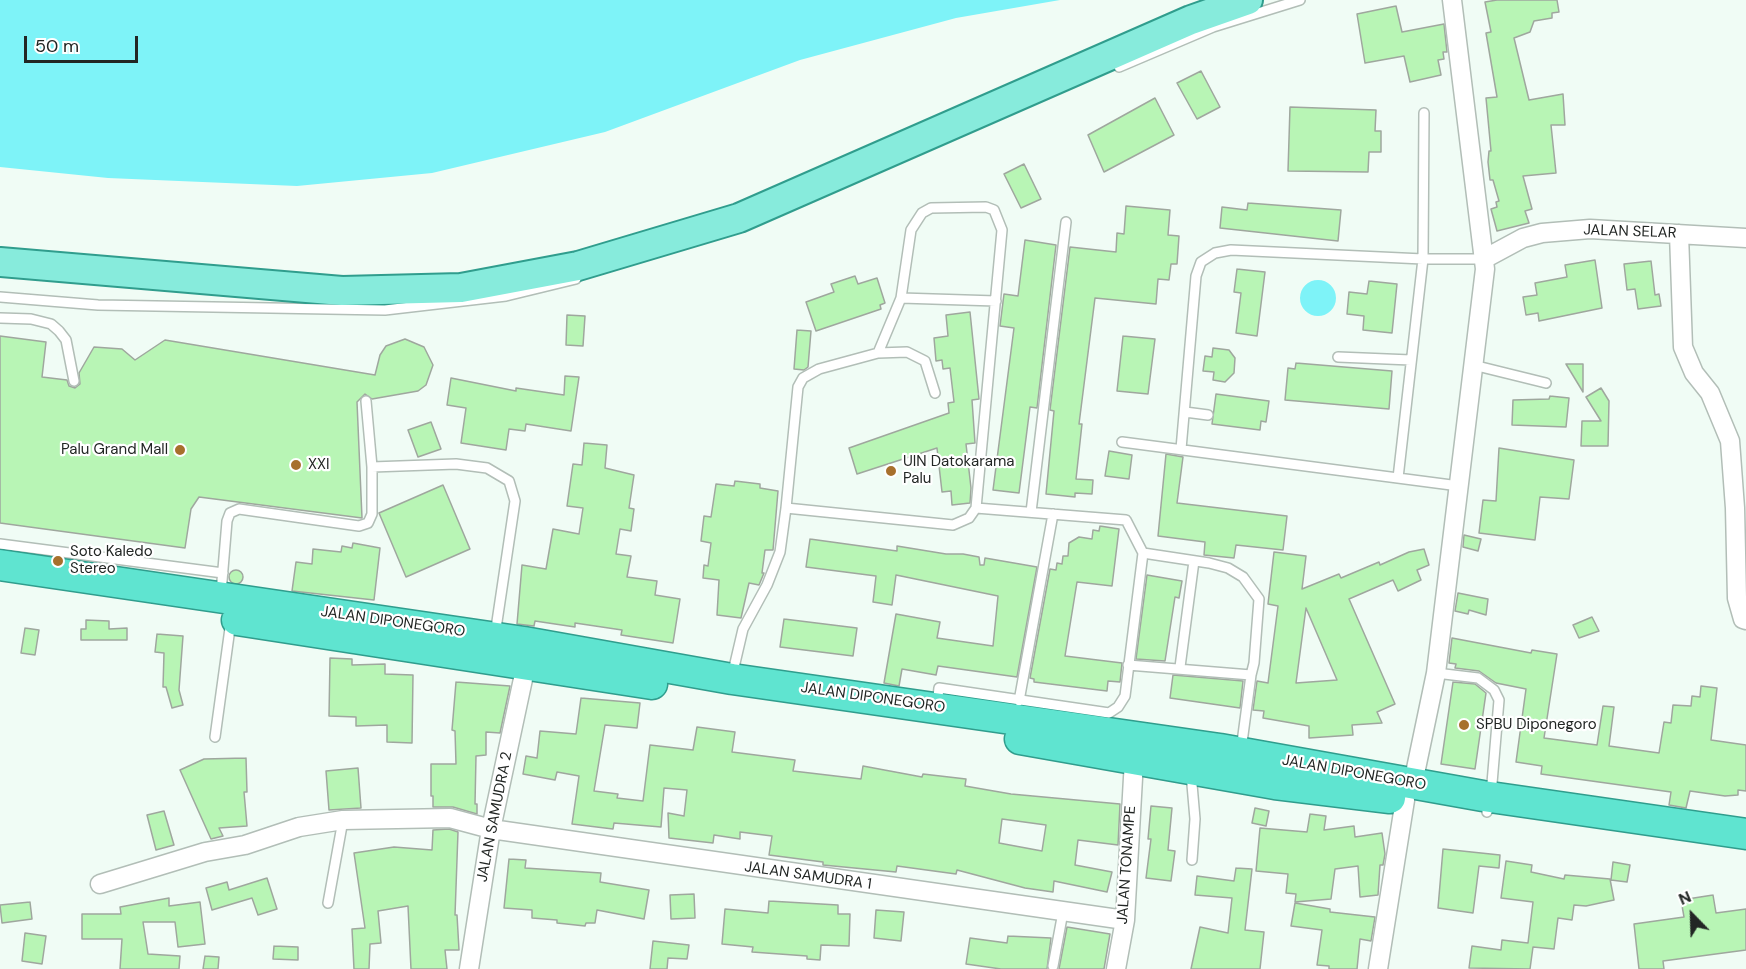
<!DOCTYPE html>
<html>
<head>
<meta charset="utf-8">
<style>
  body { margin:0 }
  #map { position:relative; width:1746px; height:969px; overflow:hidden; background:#f0fcf5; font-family:"DM Sans",sans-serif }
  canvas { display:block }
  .north { position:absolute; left:1662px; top:885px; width:60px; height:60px; -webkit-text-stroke:4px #fff; paint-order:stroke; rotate:337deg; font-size:16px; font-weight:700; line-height:24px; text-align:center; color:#222624 }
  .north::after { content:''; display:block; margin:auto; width:21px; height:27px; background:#222624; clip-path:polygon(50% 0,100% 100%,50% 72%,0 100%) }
  .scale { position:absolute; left:24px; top:36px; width:114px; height:27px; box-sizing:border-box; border:3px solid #222624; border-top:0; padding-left:8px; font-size:18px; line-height:21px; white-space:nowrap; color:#222624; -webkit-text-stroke:4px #fff; paint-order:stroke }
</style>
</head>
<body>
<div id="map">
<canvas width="1746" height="969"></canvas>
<div class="north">N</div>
<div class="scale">50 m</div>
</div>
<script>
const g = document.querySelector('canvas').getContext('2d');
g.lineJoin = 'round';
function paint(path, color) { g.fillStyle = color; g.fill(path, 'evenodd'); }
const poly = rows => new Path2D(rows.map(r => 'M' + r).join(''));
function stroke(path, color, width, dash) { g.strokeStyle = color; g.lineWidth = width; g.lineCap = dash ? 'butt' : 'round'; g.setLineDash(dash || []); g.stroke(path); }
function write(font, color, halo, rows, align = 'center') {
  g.font = font + ' "DM Sans",sans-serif'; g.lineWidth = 4.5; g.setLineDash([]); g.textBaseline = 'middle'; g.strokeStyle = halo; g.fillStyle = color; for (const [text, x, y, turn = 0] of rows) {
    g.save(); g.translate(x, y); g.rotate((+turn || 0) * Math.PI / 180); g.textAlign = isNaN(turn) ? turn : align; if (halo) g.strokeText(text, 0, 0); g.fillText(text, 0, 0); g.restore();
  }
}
const water = poly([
  [0,0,1060,0,956,18,800,60,605,132,432,173,297,186,108,178,0,167],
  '1300 298a18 18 0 1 1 36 0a18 18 0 1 1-36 0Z'
]);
const building = poly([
  [1497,0,1557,0,1559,12,1552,13,1552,18,1534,21,1530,32,1514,38,1529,100,1563,94,1565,125,1551,125,1556,173,1523,176,1532,209,1525,211,1529,223,1497,231,1491,209,1497,207,1496,202,1499,201,1493,180,1490,180,1488,162,1489,151,1491,151,1486,98,1497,97,1486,33,1491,32,1485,2,1497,0],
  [1396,6,1402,32,1444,24,1447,52,1443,52,1444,59,1438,60,1441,75,1410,82,1404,56,1365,63,1357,14,1396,6],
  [1201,71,1220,107,1197,119,1177,83,1201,71],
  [1155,98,1174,135,1104,172,1088,135,1155,98],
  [1290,107,1376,110,1375,131,1381,131,1381,152,1369,152,1368,172,1288,171,1290,107],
  [1024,164,1041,199,1021,208,1004,174,1024,164],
  [1248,203,1341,210,1338,241,1220,228,1222,207,1247,210,1248,203],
  [1126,206,1170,210,1168,235,1179,236,1177,264,1171,264,1169,280,1158,279,1156,304,1095,298,1079,424,1082,424,1076,479,1093,480,1092,494,1075,493,1075,497,1046,494,1054,411,1050,410,1070,247,1116,252,1117,233,1124,234,1126,206],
  [1025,240,1056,245,1037,408,1030,407,1019,493,993,490,1014,328,1000,326,1004,294,1018,296,1025,240],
  [1595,260,1602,308,1539,321,1538,313,1526,315,1523,297,1537,295,1535,283,1567,277,1565,265,1595,260],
  [1651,261,1655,295,1659,294,1661,306,1638,309,1635,289,1627,290,1624,264,1651,261],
  [1237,269,1265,272,1257,336,1236,333,1241,293,1234,292,1237,269],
  [855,276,858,284,877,278,885,303,880,305,881,309,816,331,806,302,834,292,831,284,855,276],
  [1369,281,1397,284,1392,333,1363,330,1364,316,1347,314,1349,292,1367,294,1369,281],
  [970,312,979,399,972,400,975,443,966,444,971,488,970,503,952,505,951,491,942,492,937,448,857,474,849,448,949,413,948,403,954,402,950,368,943,369,942,360,936,361,934,338,948,336,946,315,970,312],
  [567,315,585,316,583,346,566,345,567,315],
  [797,330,811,331,808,367,804,370,794,369,797,330],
  [0,336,46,342,42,377,67,380,69,386,75,388,80,384,79,373,94,347,122,349,135,360,165,340,375,375,380,355,386,346,405,339,424,347,433,365,426,385,418,391,372,399,365,394,357,402,362,518,199,497,191,509,185,548,0,523,0,336],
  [1123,336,1155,339,1148,394,1117,391,1123,336],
  [1213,348,1229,350,1235,358,1234,373,1225,382,1213,380,1214,372,1203,371,1205,356,1212,357,1213,348],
  [1296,363,1392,371,1389,409,1285,400,1288,368,1295,369,1296,363],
  [1566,364,1583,364,1583,392,1566,364],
  [565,376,579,377,571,431,526,424,525,431,509,429,506,450,461,443,466,408,447,405,451,378,516,391,516,388,564,395,565,376],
  [1601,388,1609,401,1608,446,1581,446,1582,421,1601,421,1586,397,1601,388],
  [1216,394,1269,401,1266,422,1261,421,1260,430,1212,424,1216,394],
  [1550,396,1569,398,1566,427,1512,425,1513,400,1549,399,1550,396],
  [431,422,441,449,418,457,408,430,431,422],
  [584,443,607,445,605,468,634,475,629,508,634,509,631,531,620,529,616,554,631,556,627,577,657,581,655,595,680,599,673,643,621,635,622,630,575,623,575,627,535,621,534,626,517,624,522,565,546,569,553,529,579,534,583,508,567,506,573,464,582,465,584,443],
  [1499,448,1574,460,1569,499,1540,497,1535,540,1479,533,1483,500,1496,501,1499,448],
  [1109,451,1132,455,1129,479,1105,476,1109,451],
  [1166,454,1183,457,1177,503,1287,516,1283,550,1236,545,1234,558,1204,555,1205,542,1158,536,1166,454],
  [735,481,760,484,760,488,778,491,773,550,765,550,762,573,764,573,759,585,749,583,741,618,717,615,719,580,703,578,704,565,708,566,711,543,701,541,704,516,711,517,716,484,734,486,735,481],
  [443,485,470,549,406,577,379,513,443,485],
  [1100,526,1119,529,1112,586,1077,582,1065,656,1122,663,1120,682,1108,681,1107,691,1034,682,1034,679,1030,678,1050,569,1056,570,1057,563,1062,564,1063,556,1068,556,1069,543,1079,537,1092,539,1093,530,1099,531,1100,526],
  [1464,535,1481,539,1478,551,1463,547,1464,535],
  [810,539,897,551,897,546,946,554,963,554,979,557,980,565,984,565,985,558,1037,567,1017,677,938,666,936,675,902,669,899,686,884,683,896,614,940,622,937,638,993,646,998,596,896,575,892,605,873,602,876,576,806,567,810,539],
  [353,543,380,548,374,600,292,591,296,562,312,564,313,549,341,552,342,546,352,548,353,543],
  [1424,549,1429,565,1417,570,1421,580,1398,591,1393,580,1349,599,1395,704,1377,712,1382,723,1352,725,1353,735,1309,738,1309,726,1263,718,1264,711,1253,710,1257,681,1268,683,1278,606,1268,604,1274,552,1306,556,1302,589,1339,574,1341,578,1379,562,1380,565,1409,552,1424,549],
  [1306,608,1337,680,1296,683,1306,608],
  '229 577a7 7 0 1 1 14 0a7 7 0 1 1-14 0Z',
  [1147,575,1182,581,1179,598,1175,597,1165,661,1136,659,1147,575],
  [1458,593,1488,599,1486,615,1469,610,1468,614,1455,611,1458,593],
  [1592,617,1599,631,1579,638,1573,625,1592,617],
  [784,619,857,628,853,656,780,647,784,619],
  [86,620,109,621,109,629,127,628,127,640,81,640,81,629,86,629,86,620],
  [25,628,39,630,35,655,21,653,25,628],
  [157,634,183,636,179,690,183,705,172,708,166,687,163,687,164,653,155,652,157,634],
  [1452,638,1531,653,1532,650,1557,654,1544,738,1597,745,1603,706,1614,707,1609,746,1659,753,1664,722,1671,723,1673,705,1691,706,1692,696,1700,697,1701,686,1717,688,1711,740,1746,745,1746,791,1738,790,1738,795,1725,796,1690,791,1686,808,1669,805,1671,792,1541,774,1542,766,1516,762,1526,689,1496,683,1479,671,1455,668,1456,664,1449,663,1452,638],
  [330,658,352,659,352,665,385,664,385,674,413,675,412,743,387,742,387,725,356,726,356,717,329,716,330,658],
  [1173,675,1243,681,1240,708,1170,698,1173,675],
  [456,682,510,686,500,733,486,732,486,755,476,756,475,804,477,804,477,814,453,807,433,807,433,796,431,796,431,764,456,764,455,731,452,730,456,682],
  [1453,682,1475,684,1486,693,1475,769,1441,764,1453,682],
  [581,698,640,703,637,728,605,725,594,791,618,794,617,798,643,801,650,745,693,750,697,727,735,732,732,752,795,760,793,771,861,779,863,766,922,777,923,774,966,779,965,786,1011,794,1120,804,1118,845,1078,840,1075,865,1112,872,1107,892,1054,881,1053,892,1025,888,957,870,956,874,897,866,896,872,823,865,823,862,769,855,772,836,740,832,740,839,714,835,713,843,669,838,668,813,684,816,687,790,664,788,661,827,614,823,613,829,572,824,579,776,557,772,555,780,523,774,526,756,537,758,540,731,576,734,581,698],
  [1002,819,1046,825,1042,851,999,843,1002,819],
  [246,758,247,792,244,792,247,826,219,828,223,836,211,839,180,770,204,759,246,758],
  [358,768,361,808,329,810,326,771,358,768],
  [1151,806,1172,808,1168,850,1175,851,1171,881,1146,878,1151,839,1148,839,1151,806],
  [1255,808,1269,811,1266,826,1252,823,1255,808],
  [164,811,174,845,156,850,147,815,164,811],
  [1310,814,1326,816,1324,830,1354,826,1355,837,1382,833,1385,854,1383,865,1380,865,1378,895,1360,897,1358,866,1335,869,1331,899,1295,902,1296,894,1286,893,1288,874,1256,871,1260,828,1307,832,1310,814],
  [449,829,458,832,455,915,457,915,459,950,445,950,447,969,411,969,408,906,378,911,381,943,370,944,369,969,354,969,352,929,365,928,354,853,394,847,432,850,433,830,449,829],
  [1443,849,1500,855,1499,868,1479,866,1473,913,1438,908,1443,849],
  [509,859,526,860,525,868,601,873,600,882,649,890,644,919,597,910,595,923,586,923,585,926,557,923,557,920,532,918,532,910,504,908,509,859],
  [1506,861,1532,865,1531,872,1564,879,1565,875,1610,879,1614,900,1586,906,1574,905,1572,920,1558,918,1554,949,1533,947,1530,969,1469,968,1472,946,1501,950,1502,940,1528,943,1533,902,1501,898,1506,861],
  [1613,862,1630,865,1627,882,1611,880,1613,862],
  [1236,868,1252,869,1245,930,1264,932,1260,969,1191,969,1200,927,1228,933,1232,898,1195,895,1197,876,1234,881,1236,868],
  [267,878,277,909,258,915,252,898,212,910,206,888,227,882,229,890,267,878],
  [694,894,695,918,671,919,670,895,694,894],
  [1713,895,1716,913,1746,909,1746,950,1663,961,1664,969,1639,969,1634,924,1684,917,1681,900,1713,895],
  [169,898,169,906,200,902,205,944,178,947,175,922,143,922,148,954,180,956,179,969,120,969,122,939,82,939,82,914,121,914,120,907,169,898],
  [769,901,838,905,838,914,850,914,849,946,821,945,820,960,807,959,807,956,752,952,753,947,722,944,725,909,768,913,769,901],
  [30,902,32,919,2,923,0,905,30,902],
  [1295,903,1330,909,1330,912,1375,917,1371,941,1360,939,1357,969,1329,969,1329,966,1317,965,1322,930,1291,926,1295,903],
  [876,910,904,912,901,941,874,938,876,910],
  [1067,927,1110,934,1104,969,1059,969,1067,927],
  [25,933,46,936,42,964,22,961,25,933],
  [1008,936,1051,938,1047,969,1001,969,966,964,970,938,1007,943,1008,936],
  [653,941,689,945,687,959,668,958,667,969,650,969,653,941],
  [274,946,298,947,298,960,273,959,274,946],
  [205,956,219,957,218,969,203,969,205,956]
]);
const service = poly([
  [1119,67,1213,27,1300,0],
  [0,297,98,305,385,310,506,296,576,279],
  [901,298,996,301],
  [0,318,31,319,51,324,59,331,66,340,74,381],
  [878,353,907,352,925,361,935,393],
  [1338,357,1411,360],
  [1473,365,1546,383],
  [1185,412,1208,415],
  [1122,442,1459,486],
  [1181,449,1196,276,1201,262,1215,253,1231,250,1423,259,1484,259],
  [372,467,456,464,487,468,509,481,515,501,495,635],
  [1398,478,1423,259,1424,113],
  [1031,512,1066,222],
  [0,544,223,573],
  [221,593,227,521,230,513,239,509,359,526,368,523,372,514,372,467,366,401],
  [1128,665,1251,675,1254,663,1259,599,1243,577,1228,568,1209,563,1143,553],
  [1180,667,1194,561],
  [1436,673,1478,678,1494,690,1499,700,1491,795,1487,812],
  [732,676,743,629,767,585,780,552,786,508,953,525,969,518,976,508,1002,230,994,210,986,207,931,208,922,213,911,230,901,298,878,353,819,369,803,378,798,387,786,508],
  [1019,701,1053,514],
  [937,705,939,688,1109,713,1118,707,1125,696,1143,553,1126,520,976,508],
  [215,737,231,621],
  [1241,750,1251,675],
  [1191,773,1195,819,1192,860],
  [328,903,343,820],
  [1053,966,1063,912]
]);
const minor = poly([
  [1679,234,1683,347,1694,373,1710,393,1730,441,1735,508,1737,598,1743,619,1746,620],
  [1484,259,1523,238,1542,233,1590,229,1746,238],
  [1413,783,1436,673,1485,269,1452,0],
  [100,884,205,852,245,845,299,827,343,820,450,818,491,829,1125,920],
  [469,969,491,829,526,665],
  [1116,969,1125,920,1134,760],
  [1378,969,1405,800]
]);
const primary = poly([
  [0,262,342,291,461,288,578,266,739,218,1191,20,1248,0]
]);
const trunk = poly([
  [0,565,524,642,732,679,1220,749,1483,796,1746,834],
  [237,620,652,684],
  [1020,739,1275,784,1390,798]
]);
const markers = [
  [180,450,6,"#a7702c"],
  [296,465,6,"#a7702c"],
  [891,471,6,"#a7702c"],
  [58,561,6,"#a7702c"],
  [1464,725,6,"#a7702c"]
];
const streetNames = [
  ["JALAN SELAR",1630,232,2],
  ["JALAN DIPONEGORO",393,622,8],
  ["JALAN DIPONEGORO",873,698,8],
  ["JALAN DIPONEGORO",1354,773,10],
  ["JALAN SAMUDRA 2",495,817,-79],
  ["JALAN TONAMPE",1127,865,-86],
  ["JALAN SAMUDRA 1",808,876,8]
];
const poiNames = [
  ["Palu Grand Mall",168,450,"right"],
  ["UIN Datokarama",903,462],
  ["Palu",903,479],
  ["XXI",308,465],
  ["Soto Kaledo",70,552],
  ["Stereo",70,569],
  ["SPBU Diponegoro",1476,725]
];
paint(water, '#7ef3f8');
paint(building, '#b8f5b5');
stroke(building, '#9fa79e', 1.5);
stroke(service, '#b2beb7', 12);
stroke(minor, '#b2beb7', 21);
stroke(primary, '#309d8d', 32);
stroke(trunk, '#309d8d', 33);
stroke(service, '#fff', 9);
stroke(minor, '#fff', 18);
stroke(primary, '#87ebdc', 28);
stroke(trunk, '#5fe4d0', 30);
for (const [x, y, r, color] of markers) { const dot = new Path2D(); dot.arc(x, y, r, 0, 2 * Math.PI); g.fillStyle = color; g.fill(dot); stroke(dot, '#fff', 2); }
write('15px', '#222624', '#fff', streetNames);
write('15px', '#222624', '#fff', poiNames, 'left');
</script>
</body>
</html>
